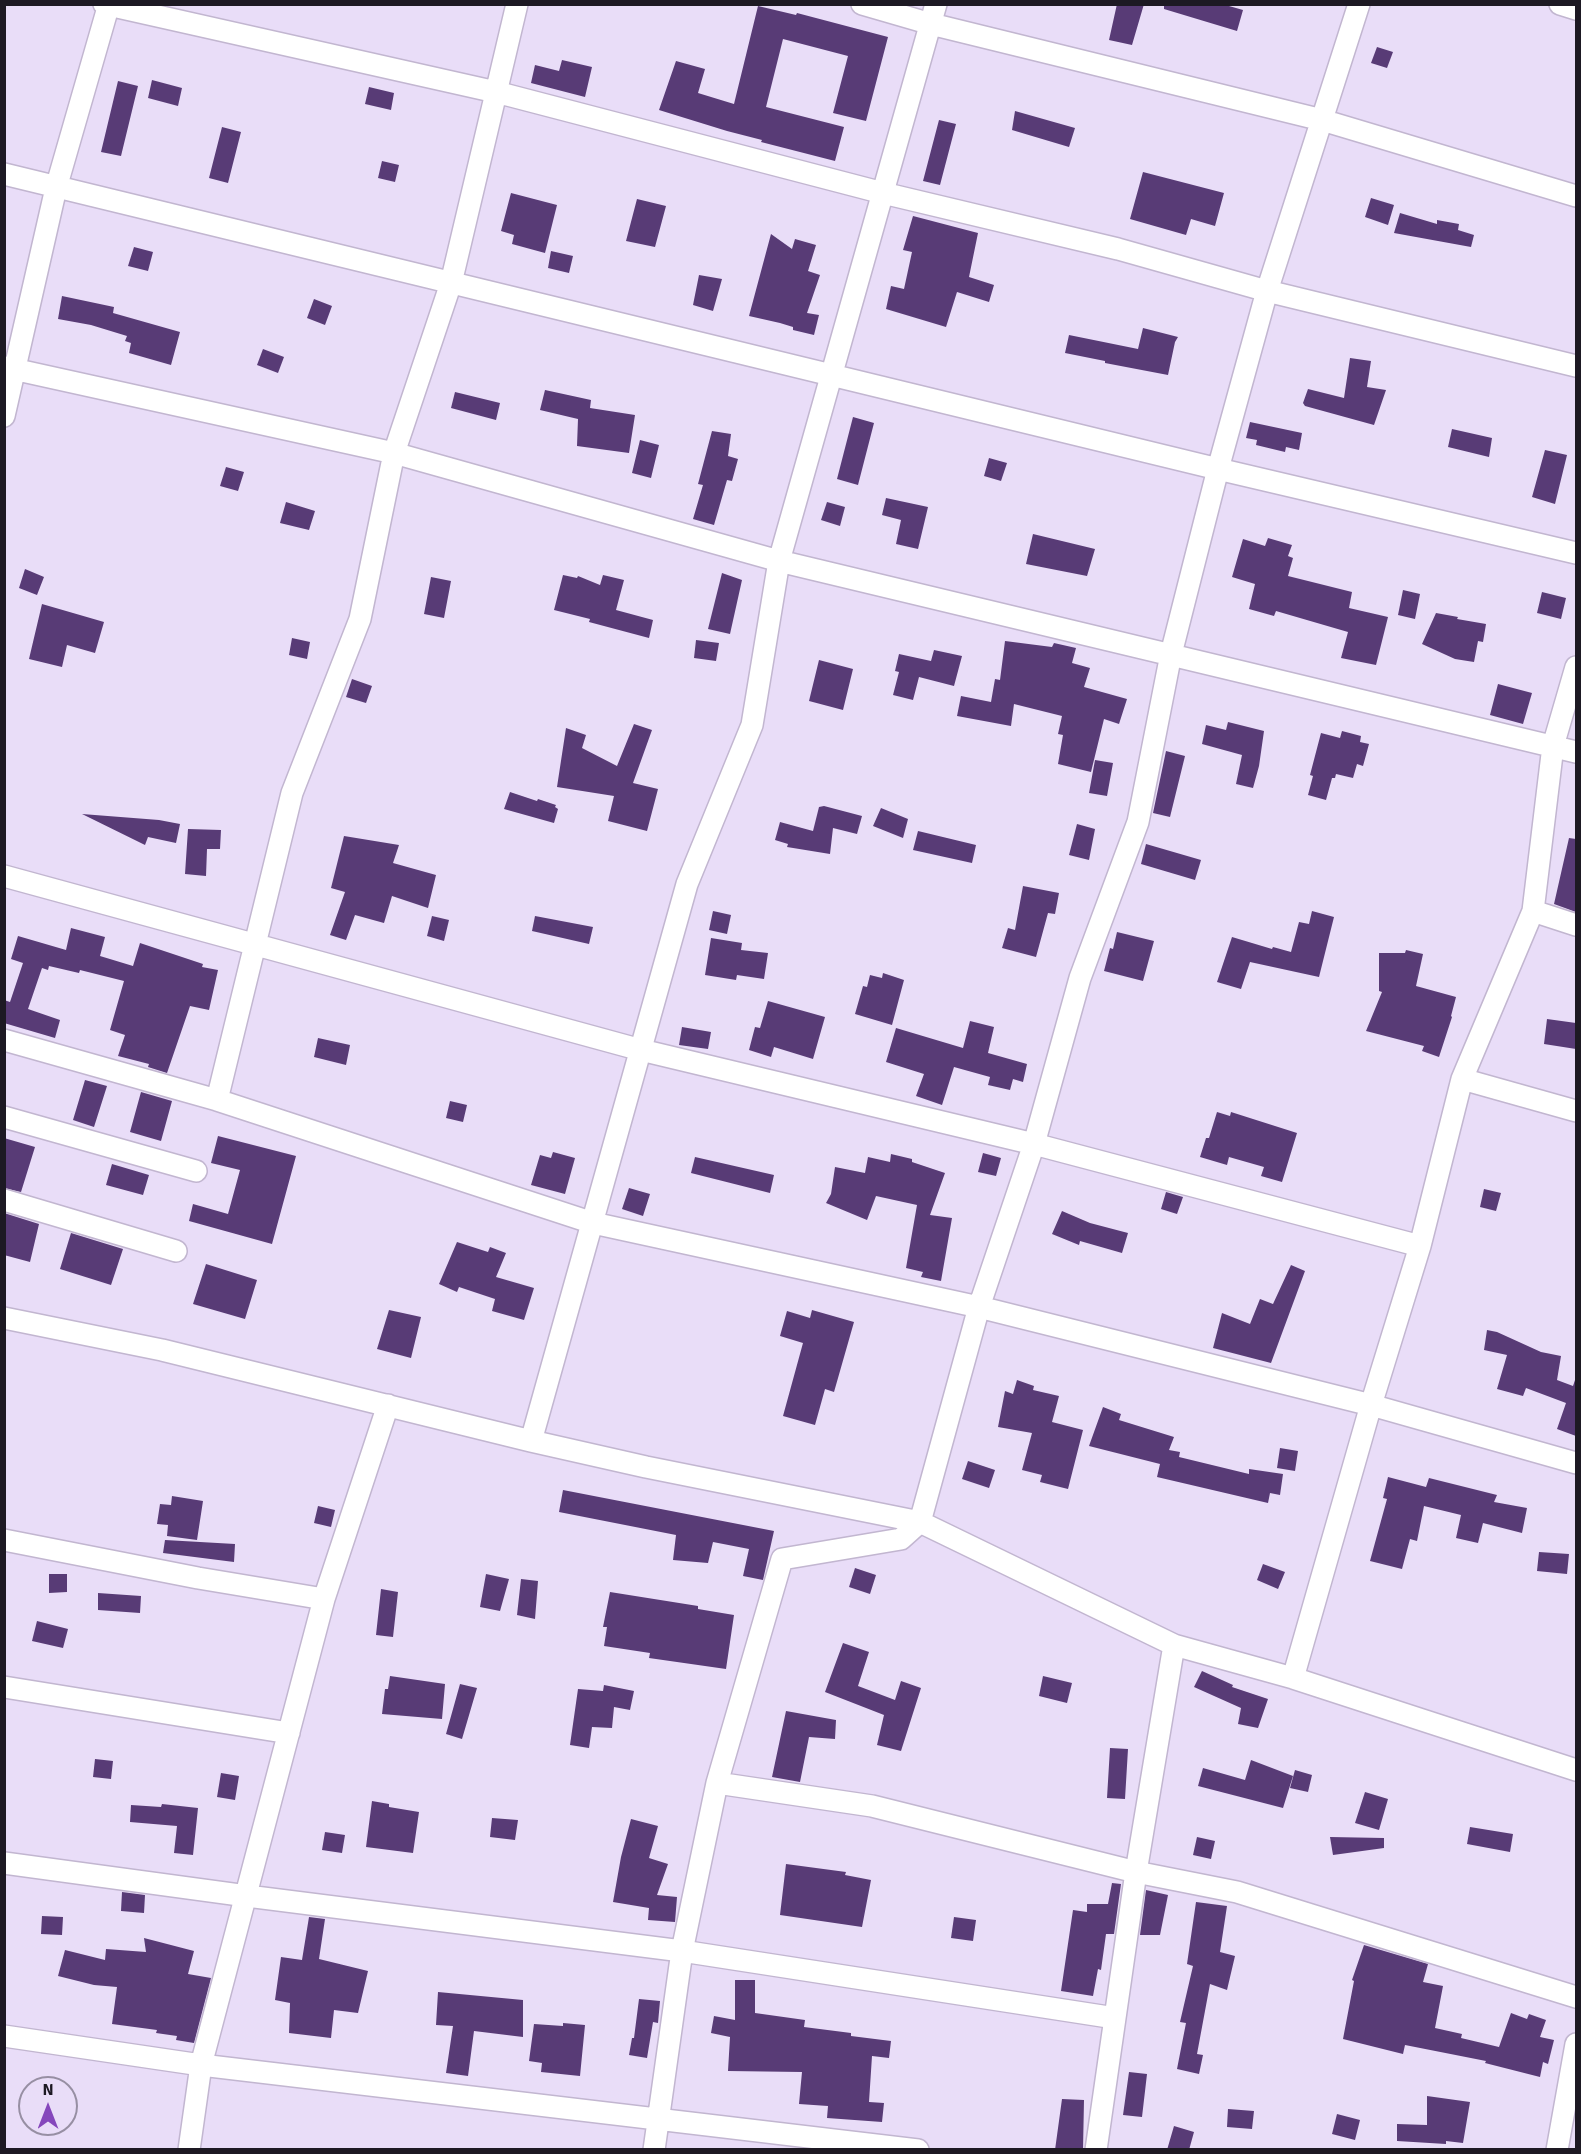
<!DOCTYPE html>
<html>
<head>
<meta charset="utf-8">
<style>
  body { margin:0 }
  #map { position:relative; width:1581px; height:2154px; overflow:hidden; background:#e9ddf8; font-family:Signika,sans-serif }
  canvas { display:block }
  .frame { position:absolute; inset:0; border:6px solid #1d1923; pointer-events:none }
  .north { position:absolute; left:18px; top:2076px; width:60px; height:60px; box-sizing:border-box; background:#e9ddf8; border:2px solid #978fa3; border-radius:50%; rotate:0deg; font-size:16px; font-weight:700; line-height:24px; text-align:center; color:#1d1923 }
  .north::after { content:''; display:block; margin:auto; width:21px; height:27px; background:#8547bc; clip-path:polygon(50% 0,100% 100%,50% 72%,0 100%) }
</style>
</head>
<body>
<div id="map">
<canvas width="1581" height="2154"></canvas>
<div class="frame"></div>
<div class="north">N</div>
</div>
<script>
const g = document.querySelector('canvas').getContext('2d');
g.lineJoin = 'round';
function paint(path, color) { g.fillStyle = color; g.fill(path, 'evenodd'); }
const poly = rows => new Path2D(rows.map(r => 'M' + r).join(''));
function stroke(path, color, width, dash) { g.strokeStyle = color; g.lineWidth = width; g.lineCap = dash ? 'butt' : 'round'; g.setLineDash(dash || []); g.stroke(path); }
const building = poly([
  [1117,4,1144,4,1132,45,1109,40],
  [1164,4,1222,4,1243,10,1237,31,1164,9],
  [758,6,796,15,797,13,888,37,866,121,833,113,848,56,783,39,766,107,844,127,835,161,761,142,762,140,727,131,659,110,676,61,705,69,698,93,734,104],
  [1377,47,1393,52,1387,68,1371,63],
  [562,60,592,67,585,97,531,83,535,65,559,71],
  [152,80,182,88,178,106,148,98],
  [118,81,138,86,121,156,101,152],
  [369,87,394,93,391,110,365,104],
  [1015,111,1075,128,1069,147,1012,130],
  [939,120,956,124,940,185,923,181],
  [222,127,241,132,228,183,209,178],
  [382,161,399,165,395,182,378,178],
  [1143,172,1224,193,1215,226,1191,219,1186,235,1130,219],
  [511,193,557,205,545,253,512,244,514,235,501,231],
  [1371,198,1394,205,1388,225,1365,217],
  [637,199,666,206,655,247,626,241],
  [1400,213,1437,224,1437,220,1459,224,1458,230,1474,235,1471,247,1394,233],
  [913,216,978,233,969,277,994,285,989,302,957,292,946,327,886,309,891,286,904,289,912,252,903,250],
  [771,234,792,249,795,239,816,245,808,271,820,275,807,313,819,315,814,335,793,330,793,327,780,323,749,316],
  [134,247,153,252,148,271,128,266],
  [551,251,573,256,569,273,548,268],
  [699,275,722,279,713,311,693,305],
  [62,296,114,307,113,313,180,332,171,365,129,353,131,343,125,341,127,336,91,325,58,319],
  [314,299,332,306,325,325,307,318],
  [1143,328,1178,337,1175,342,1168,375,1105,363,1105,361,1065,353,1069,335,1138,349],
  [263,349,284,357,278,373,257,365],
  [1350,358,1371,361,1367,387,1386,390,1374,425,1305,406,1303,403,1308,389,1344,398],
  [545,390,591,400,590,408,635,415,629,453,577,446,578,419,540,410],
  [455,392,500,403,496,420,451,408],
  [853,417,874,423,858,485,837,479],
  [1250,422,1302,433,1299,450,1286,447,1285,452,1256,445,1257,440,1246,438],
  [1452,429,1492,438,1489,457,1448,447],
  [712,431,731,434,728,456,738,459,732,481,727,480,714,525,693,519,703,485,698,484],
  [640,440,659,445,651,478,632,473],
  [1545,450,1567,455,1555,504,1532,497],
  [989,458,1007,463,1001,481,984,476],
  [226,467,244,472,238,491,220,486],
  [886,498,928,507,918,549,896,544,901,520,882,515],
  [286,502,315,511,309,530,280,523],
  [827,502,845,507,840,526,821,520],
  [1033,534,1095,549,1087,576,1026,564],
  [1268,538,1292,545,1288,556,1293,558,1288,576,1352,592,1349,608,1388,617,1376,665,1341,658,1348,632,1276,611,1274,616,1249,609,1255,584,1232,577,1243,539,1265,546],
  [25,569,44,577,37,595,19,588],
  [722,573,742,580,730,634,708,629],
  [563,575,577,578,578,576,600,585,603,575,624,580,616,610,653,620,649,638,589,622,590,619,554,610],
  [431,577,451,581,444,618,424,614],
  [1403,590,1420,594,1415,619,1398,615],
  [1542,592,1566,598,1561,619,1537,613],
  [42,604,104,622,95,653,67,645,62,667,29,659],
  [1436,613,1458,617,1457,619,1486,624,1483,642,1478,641,1474,662,1455,659,1422,644],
  [292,638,310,642,307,659,289,655],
  [696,640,719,643,716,661,694,658],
  [1005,641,1052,647,1054,643,1076,648,1072,663,1090,668,1084,687,1127,699,1119,724,1104,719,1091,772,1058,764,1063,735,1058,734,1062,716,1014,704,1011,726,957,716,961,696,991,702,995,679,1000,680],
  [934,650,962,656,954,686,919,677,913,700,893,695,899,672,895,671,899,654,931,661],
  [819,660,853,669,843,710,809,701],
  [352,679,372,686,366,703,346,697],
  [1498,684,1532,693,1523,724,1490,715],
  [1228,722,1264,731,1259,766,1253,788,1236,784,1242,755,1202,744,1206,725,1226,730],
  [634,724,652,730,633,783,658,789,647,831,608,821,614,796,557,787,566,728,586,735,582,748,617,766],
  [1342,731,1361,736,1360,742,1369,744,1363,766,1357,764,1353,778,1336,774,1335,778,1332,778,1326,800,1308,795,1313,776,1310,775,1321,733,1340,738],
  [1166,751,1185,756,1170,817,1153,813],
  [1095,760,1113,763,1107,796,1089,793],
  [510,792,537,801,538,799,556,805,555,807,558,809,554,823,504,809],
  [824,806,862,816,857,834,833,828,830,854,787,847,788,844,775,840,780,822,813,831,819,807],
  [881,808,908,819,903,838,873,826],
  [82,814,159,820,180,824,176,843,148,837,145,845],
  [1077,824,1095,829,1089,860,1069,855],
  [188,829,221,830,220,849,207,849,206,876,185,874],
  [918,831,976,845,972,863,913,850],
  [344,836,399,845,393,863,436,875,428,908,392,896,384,923,355,915,346,940,330,935,345,892,331,888],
  [1569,838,1576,839,1576,912,1554,904],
  [1146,844,1201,860,1195,880,1141,864],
  [1023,886,1059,893,1055,914,1048,913,1036,957,1002,948,1008,928,1015,930],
  [713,911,731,915,727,934,709,930],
  [1312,911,1334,917,1319,977,1250,962,1241,989,1217,982,1232,937,1272,949,1273,947,1291,952,1299,922,1309,924],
  [432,916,449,920,444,941,427,936],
  [535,916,593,927,589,944,532,931],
  [71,928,105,937,100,956,133,966,140,943,203,964,202,967,218,970,209,1010,190,1006,167,1073,148,1067,149,1064,118,1056,125,1035,110,1030,124,981,80,970,79,973,49,966,48,970,42,968,28,1009,60,1020,55,1038,4,1023,4,1000,10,1002,23,963,11,959,18,936,66,950],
  [1117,932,1154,941,1143,981,1104,971,1110,948,1113,949],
  [711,938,742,943,741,950,768,953,764,979,737,975,736,980,705,975],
  [1406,950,1423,954,1416,986,1456,997,1451,1016,1452,1017,1439,1057,1422,1051,1424,1046,1366,1031,1382,992,1379,991,1379,953,1405,953],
  [883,973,904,980,892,1025,855,1014,863,986,867,987,870,975,882,978],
  [768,1001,825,1017,813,1059,774,1047,771,1057,749,1050,755,1027,760,1028],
  [1547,1019,1576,1023,1576,1049,1544,1044],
  [970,1021,994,1027,988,1053,1027,1064,1023,1082,1013,1079,1010,1090,988,1085,990,1077,954,1067,942,1105,916,1096,924,1074,886,1062,896,1028,963,1048],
  [682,1027,711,1032,708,1049,679,1045],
  [318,1038,350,1045,346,1065,314,1057],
  [85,1080,107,1086,94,1127,73,1120],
  [141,1092,172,1101,161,1141,130,1132],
  [450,1101,467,1105,463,1122,446,1118],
  [1217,1112,1230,1116,1231,1112,1297,1133,1282,1182,1261,1176,1264,1167,1229,1157,1227,1165,1200,1157,1206,1138,1209,1138],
  [218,1136,296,1156,272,1244,189,1221,193,1204,228,1214,240,1170,211,1163],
  [4,1138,35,1147,21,1192,4,1188],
  [553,1152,575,1158,565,1194,531,1185,540,1155,551,1158],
  [983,1153,1001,1158,996,1176,978,1172],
  [891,1154,912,1159,912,1162,945,1173,930,1215,952,1218,941,1281,921,1277,923,1272,906,1268,917,1205,876,1196,867,1220,826,1203,831,1194,835,1167,865,1173,868,1157,890,1162],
  [695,1157,774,1175,770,1193,691,1173],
  [112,1164,149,1175,143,1195,106,1185],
  [629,1188,650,1194,643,1216,622,1209],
  [1484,1189,1501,1193,1496,1211,1480,1207],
  [1166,1192,1183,1197,1177,1214,1161,1209],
  [1062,1211,1090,1223,1128,1233,1122,1253,1080,1241,1079,1245,1052,1234],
  [4,1213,39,1224,30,1262,4,1255],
  [71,1233,123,1249,111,1285,60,1269],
  [457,1242,488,1252,490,1247,506,1253,496,1277,534,1288,524,1320,492,1311,495,1299,459,1287,457,1292,439,1284],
  [206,1264,257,1280,245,1319,193,1304],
  [1291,1265,1305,1271,1271,1363,1213,1348,1222,1313,1250,1324,1260,1299,1273,1304],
  [389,1310,421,1317,411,1358,377,1349],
  [812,1310,854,1322,834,1392,825,1389,815,1425,783,1416,803,1343,780,1336,787,1311,810,1318],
  [1487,1330,1497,1332,1541,1352,1561,1356,1557,1380,1573,1386,1575,1380,1576,1381,1576,1436,1557,1429,1566,1403,1526,1388,1523,1396,1497,1389,1507,1355,1484,1350],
  [1017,1380,1034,1386,1033,1390,1059,1396,1052,1422,1083,1430,1068,1489,1040,1482,1042,1475,1022,1470,1032,1433,998,1427,1005,1391,1013,1394],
  [1103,1407,1121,1414,1119,1420,1174,1437,1169,1450,1180,1452,1179,1457,1249,1474,1249,1469,1283,1474,1280,1495,1270,1493,1268,1503,1157,1477,1160,1464,1089,1446],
  [1280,1448,1298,1451,1295,1471,1277,1468],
  [968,1461,995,1470,989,1488,962,1479],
  [1388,1477,1426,1487,1429,1478,1497,1495,1494,1502,1527,1508,1522,1533,1483,1523,1478,1543,1456,1538,1461,1515,1424,1506,1417,1541,1410,1539,1402,1569,1370,1561,1387,1499,1383,1498],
  [563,1490,774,1531,763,1580,743,1576,749,1549,713,1542,708,1563,673,1560,676,1535,559,1512],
  [172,1496,203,1501,197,1540,167,1536,168,1525,157,1524,160,1504,171,1505],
  [318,1506,335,1510,331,1527,314,1523],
  [165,1540,235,1544,234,1562,163,1553],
  [1539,1552,1569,1554,1567,1574,1537,1571],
  [1263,1564,1285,1572,1278,1589,1257,1580],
  [855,1568,876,1575,870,1594,849,1587],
  [49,1574,67,1574,67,1592,49,1593],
  [486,1574,509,1579,500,1611,480,1607],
  [521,1579,538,1581,535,1619,517,1615],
  [381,1589,398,1592,393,1637,376,1635],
  [610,1592,698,1606,698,1609,734,1615,726,1669,649,1658,650,1653,604,1646,607,1627,603,1627],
  [98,1593,141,1596,140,1613,98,1610],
  [37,1621,68,1629,63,1648,32,1641],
  [843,1643,869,1652,858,1686,895,1700,901,1681,921,1688,901,1751,877,1745,884,1715,825,1692],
  [1202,1671,1233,1685,1232,1687,1268,1699,1258,1728,1238,1724,1241,1708,1194,1687],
  [390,1676,445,1684,442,1719,382,1714,385,1689,388,1689],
  [1043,1676,1072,1683,1067,1703,1039,1696],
  [460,1684,477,1688,462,1739,446,1734],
  [604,1685,634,1691,630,1710,614,1707,612,1728,592,1727,589,1748,570,1745,578,1689,603,1691],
  [786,1711,836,1720,835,1739,809,1737,800,1782,772,1777],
  [1110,1748,1128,1749,1125,1799,1107,1798],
  [95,1759,113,1761,111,1779,93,1777],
  [1251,1760,1293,1776,1283,1808,1198,1786,1203,1768,1245,1780],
  [1295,1770,1312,1775,1308,1792,1290,1788],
  [221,1773,239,1776,235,1800,217,1797],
  [1365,1792,1388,1799,1379,1830,1355,1823],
  [372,1801,389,1804,389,1807,419,1812,413,1853,366,1847],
  [162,1804,198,1808,193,1855,174,1853,177,1826,130,1822,131,1805,161,1807],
  [492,1818,518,1820,515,1840,490,1837],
  [631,1819,658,1826,649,1858,668,1864,657,1895,677,1897,675,1922,648,1920,649,1908,613,1902,621,1857],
  [1470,1827,1513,1834,1510,1852,1467,1844],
  [325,1832,345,1835,342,1853,322,1850],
  [1197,1837,1215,1841,1211,1859,1193,1855],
  [1330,1837,1384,1838,1384,1848,1333,1855],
  [786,1864,846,1872,845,1875,871,1880,862,1927,780,1915],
  [1112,1883,1121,1884,1114,1934,1106,1934,1101,1970,1098,1969,1093,1996,1061,1991,1073,1910,1087,1912,1087,1904,1108,1904],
  [1146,1890,1168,1895,1160,1935,1140,1935],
  [122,1892,145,1895,144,1913,121,1911],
  [1196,1902,1227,1906,1220,1952,1235,1956,1227,1990,1210,1984,1197,2054,1203,2055,1199,2074,1177,2069,1186,2023,1180,2022,1193,1966,1187,1964],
  [42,1916,63,1917,62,1935,41,1934],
  [309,1917,325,1919,319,1959,368,1971,358,2013,334,2010,331,2038,289,2033,290,2003,275,2000,281,1957,302,1960],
  [954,1917,976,1920,973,1941,951,1938],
  [144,1938,194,1951,188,1974,211,1978,194,2043,176,2040,177,2036,156,2033,157,2030,112,2024,117,1987,94,1985,58,1976,65,1950,105,1960,106,1949,146,1952],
  [1364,1945,1428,1964,1423,1982,1443,1986,1435,2028,1462,2034,1461,2038,1499,2047,1511,2013,1527,2019,1529,2014,1546,2020,1540,2037,1554,2040,1548,2064,1543,2062,1540,2077,1485,2063,1486,2061,1405,2045,1403,2054,1343,2039,1354,1981,1352,1980],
  [735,1980,755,1980,755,2013,805,2020,804,2027,851,2033,851,2036,891,2041,889,2058,872,2056,869,2102,884,2103,882,2122,827,2118,828,2106,799,2104,802,2072,728,2071,730,2037,711,2033,714,2016,735,2020],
  [438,1992,523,2000,523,2037,474,2031,468,2076,446,2073,453,2026,436,2025],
  [639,1999,660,2001,658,2023,653,2022,647,2058,629,2055,632,2038,634,2038],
  [563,2023,585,2025,580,2076,541,2072,542,2063,529,2061,534,2024,563,2026],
  [1129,2072,1147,2074,1142,2117,1123,2115],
  [1427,2096,1470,2102,1463,2143,1446,2141,1446,2144,1397,2141,1397,2124,1427,2125],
  [1062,2099,1084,2100,1083,2150,1055,2150],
  [1228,2109,1254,2111,1252,2129,1227,2127],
  [1337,2114,1360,2120,1355,2140,1332,2134],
  [1174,2126,1194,2132,1189,2150,1167,2150]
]);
const street = poly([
  [104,4,496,92,883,193,1118,249,1267,291,1576,366],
  [862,4,931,24,1322,120,1576,196],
  [1560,4,1576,9],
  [4,174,1218,469,1576,553],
  [4,367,394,453,779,561,1576,752],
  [4,416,56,188,109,4],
  [4,876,641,1050,1034,1144,1420,1246],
  [1533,911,1576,925],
  [4,1040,217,1100,593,1223,979,1307,1371,1405,1576,1463],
  [1462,1079,1576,1111],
  [217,1100,292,793,360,619,394,453,451,283,517,4],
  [4,1117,196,1171],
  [4,1200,176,1251],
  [4,1318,162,1350,531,1441,646,1467,920,1522,1174,1645,1293,1678,1576,1770],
  [531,1441,687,884,752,725,779,561,936,4],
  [4,1540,198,1578,324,1599],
  [1293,1678,1371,1405,1420,1246,1462,1079,1533,911,1553,746,1576,667],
  [4,1687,289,1733],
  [717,1783,872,1806,1136,1872,1237,1892,1576,1997],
  [4,1863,247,1896,682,1951,1115,2018],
  [4,2036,201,2065,918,2150],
  [189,2150,201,2065,324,1599,388,1405],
  [654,2150,682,1951,717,1783,782,1559,901,1539,920,1522,979,1307,1034,1144,1080,978,1138,822,1171,654,1218,469,1267,291,1359,4],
  [1096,2150,1136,1872,1174,1645],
  [1557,2150,1576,2044]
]);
paint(building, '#583b76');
stroke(street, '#c2b6d0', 24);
stroke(street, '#fff', 21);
</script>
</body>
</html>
